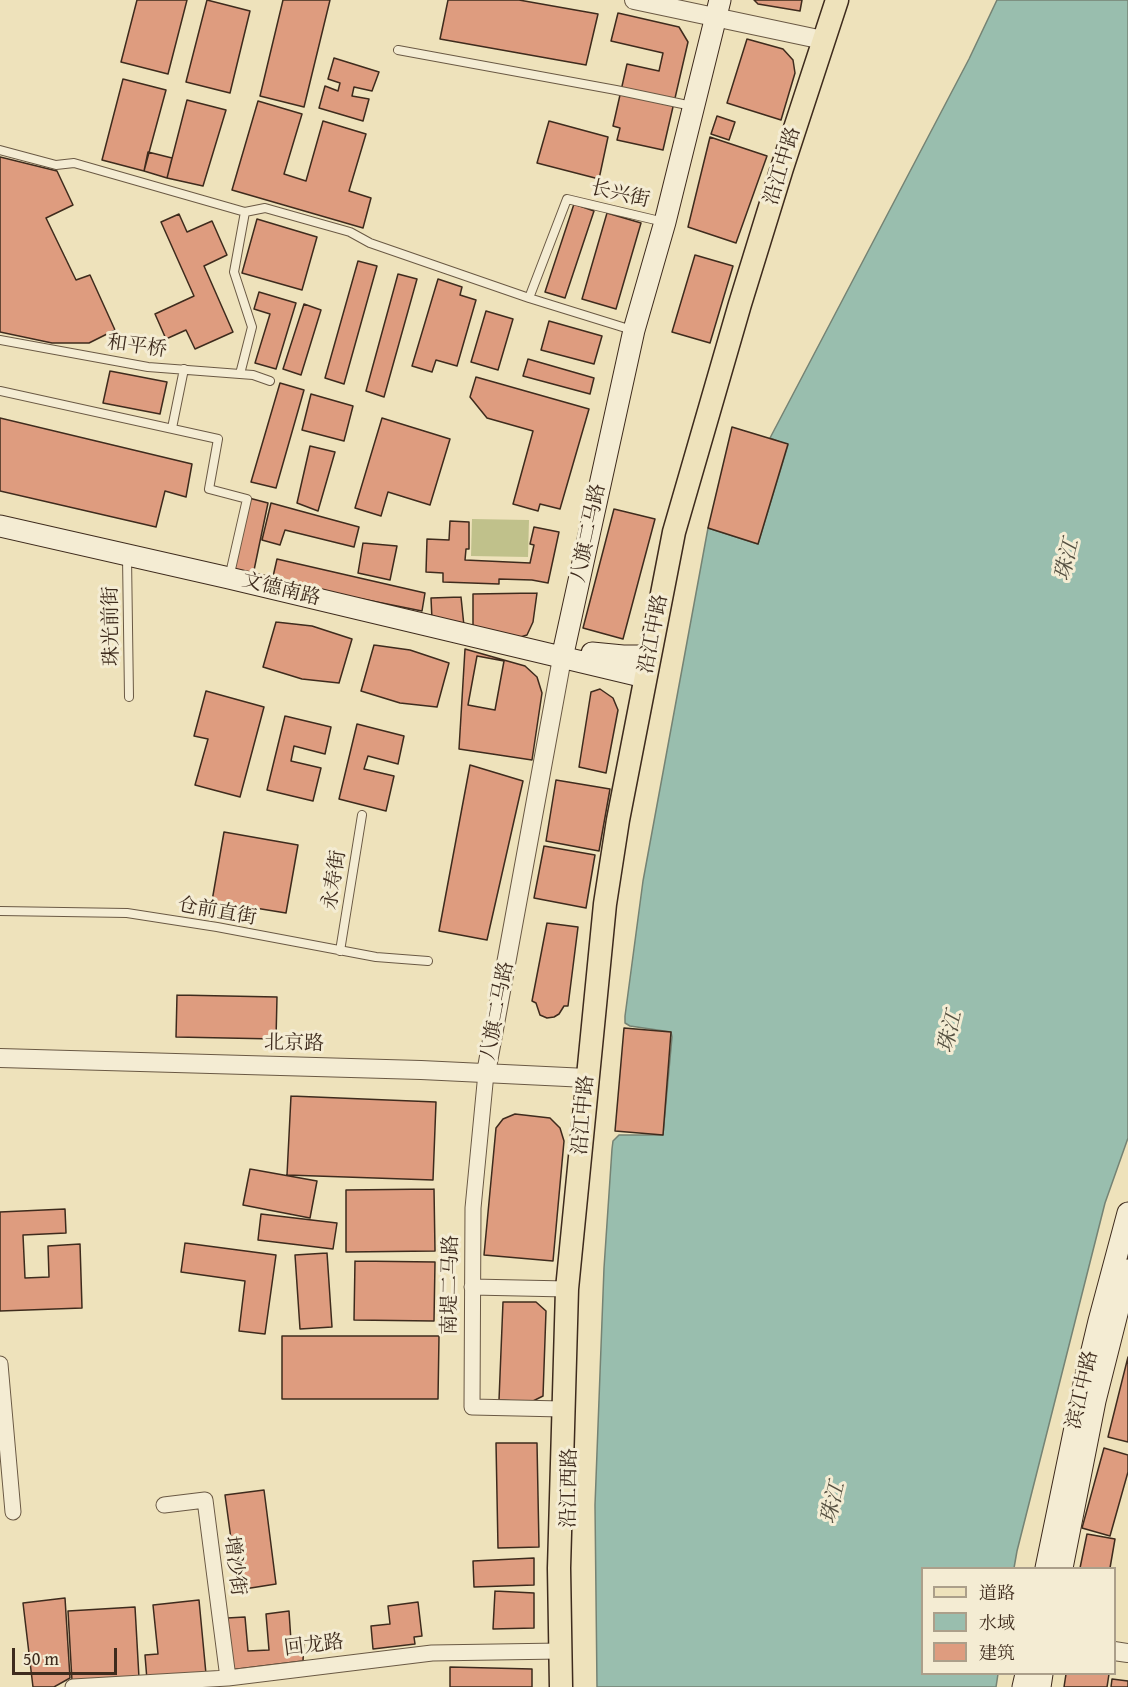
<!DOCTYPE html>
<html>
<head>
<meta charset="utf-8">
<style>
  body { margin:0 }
  #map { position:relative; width:1128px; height:1687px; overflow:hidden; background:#eee2bb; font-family:"Gentium Book Plus","Noto Serif SC",serif }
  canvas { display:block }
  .legend { position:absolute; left:921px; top:1567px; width:195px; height:108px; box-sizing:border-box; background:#f4ecd3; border:2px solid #ab9f8a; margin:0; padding:8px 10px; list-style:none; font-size:18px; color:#3e2b1d }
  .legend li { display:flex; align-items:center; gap:12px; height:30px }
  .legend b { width:30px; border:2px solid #ab9f8a }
  .scale { position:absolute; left:12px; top:1648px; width:105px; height:27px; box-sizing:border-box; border:3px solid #3e2b1d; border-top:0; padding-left:8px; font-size:18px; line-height:21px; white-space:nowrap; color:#3e2b1d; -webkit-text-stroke:4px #f4ecd3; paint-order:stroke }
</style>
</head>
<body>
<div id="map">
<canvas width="1128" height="1687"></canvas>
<ul class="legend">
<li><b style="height:8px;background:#eee2bb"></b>道路</li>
<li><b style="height:16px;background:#99beae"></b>水域</li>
<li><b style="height:16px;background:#de9c7f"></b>建筑</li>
</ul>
<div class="scale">50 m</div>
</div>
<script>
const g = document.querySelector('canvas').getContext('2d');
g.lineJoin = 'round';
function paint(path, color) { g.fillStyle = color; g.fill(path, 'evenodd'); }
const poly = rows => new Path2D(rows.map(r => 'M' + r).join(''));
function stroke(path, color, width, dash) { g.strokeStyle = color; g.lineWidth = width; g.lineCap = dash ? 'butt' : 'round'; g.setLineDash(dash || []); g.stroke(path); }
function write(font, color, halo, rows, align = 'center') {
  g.font = font + ' "Gentium Book Plus","Noto Serif SC",serif'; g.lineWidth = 6; g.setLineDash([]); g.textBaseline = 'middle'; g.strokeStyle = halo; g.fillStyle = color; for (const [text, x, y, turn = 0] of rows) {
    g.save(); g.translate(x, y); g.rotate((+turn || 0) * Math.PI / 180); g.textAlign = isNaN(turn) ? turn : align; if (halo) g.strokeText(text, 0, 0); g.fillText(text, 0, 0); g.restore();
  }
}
const green = poly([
  [472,519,529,520,528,557,471,556]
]);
const water = poly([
  [997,0,1128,0,1128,1138,1105,1203,1017,1551,1014,1568,922,1568,922,1674,998,1674,996,1687,597,1687,595,1505,604,1268,612,1149,613,1141,619,1135,663,1135,672,1037,671,1032,630,1026,625,1023,625,1016,643,881,708,528,758,544,788,445,770,438,969,59,997,0]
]);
const building = poly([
  [137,0,187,0,168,74,121,62,137,0],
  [207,0,250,11,230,93,186,82,207,0],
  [283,0,330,0,304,107,260,96,283,0],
  [448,0,519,0,598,14,586,65,440,39,448,0],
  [754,0,802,0,800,11,758,4,754,0],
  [618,13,679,27,688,42,663,150,617,140,620,128,613,126,627,64,659,71,663,53,611,41,618,13],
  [747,39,783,49,793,60,795,73,781,120,727,103,747,39],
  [334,58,379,72,372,91,354,87,352,96,369,99,363,121,319,108,325,86,338,91,340,83,328,79,334,58],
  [123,79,166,90,144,171,102,160,123,79],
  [187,100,226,110,203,186,167,178,187,100],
  [258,101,302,114,284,174,306,181,323,121,366,134,349,191,371,198,363,228,232,190,258,101],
  [717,116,735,122,729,140,711,134,717,116],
  [549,121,608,137,599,179,537,163,549,121],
  [710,137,767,156,736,243,688,227,710,137],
  [148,152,172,158,167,178,144,171,148,152],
  [0,157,57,171,73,205,46,218,76,280,90,275,115,330,89,343,52,343,0,332,0,157],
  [574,204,594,211,565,298,545,292,574,204],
  [607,213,641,223,616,309,582,299,607,213],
  [179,214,187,232,212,221,227,255,204,266,233,332,195,349,186,330,166,339,155,314,194,296,161,222,179,214],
  [257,219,317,237,302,290,242,273,257,219],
  [695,255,733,266,710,343,672,332,695,255],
  [358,261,377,266,344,384,325,378,358,261],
  [398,274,417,279,384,397,366,391,398,274],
  [438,279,462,287,460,295,476,300,457,366,436,360,432,372,412,366,438,279],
  [259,292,296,303,276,369,255,363,270,314,254,309,259,292],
  [304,304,321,310,301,375,283,369,304,304],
  [486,311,513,319,498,370,471,362,486,311],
  [549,321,602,336,594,364,541,350,549,321],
  [528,359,594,378,590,394,523,376,528,359],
  [110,371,167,382,160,414,103,403,110,371],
  [476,377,589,409,560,509,540,504,538,511,513,504,533,431,487,418,470,397,476,377],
  [280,383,304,390,276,488,251,482,280,383],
  [311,394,353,406,344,441,302,430,311,394],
  [0,418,192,464,186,497,165,491,156,527,0,491,0,418],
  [382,418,450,439,430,505,388,492,381,516,355,508,382,418],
  [732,427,788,444,758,544,708,528,732,427],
  [310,446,335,452,318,511,297,503,310,446],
  [249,498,268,503,253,575,234,571,249,498],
  [271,503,359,527,354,547,285,530,280,545,262,540,271,503],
  [614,509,655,519,623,639,583,628,614,509],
  [450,521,469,522,469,549,466,549,465,560,530,563,534,545,530,544,534,527,559,532,548,583,532,580,499,579,499,584,443,582,443,573,426,572,427,539,449,540,450,521],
  [363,543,397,546,390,580,358,573,363,543],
  [277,559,425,593,422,611,272,581,277,559],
  [537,593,533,622,527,635,514,639,473,628,473,594,537,593],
  [461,597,464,626,432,620,431,598,461,597],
  [276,622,312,626,352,639,339,683,302,679,263,667,276,622],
  [374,645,410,650,449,663,437,707,400,703,361,691,374,645],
  [465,649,525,666,537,677,542,693,532,760,459,749,465,649],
  [477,656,504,661,495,710,468,705,477,656],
  [600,689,613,698,618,710,606,773,579,767,591,692,600,689],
  [206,691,264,707,240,797,195,785,208,739,194,736,206,691],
  [285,716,331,727,325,754,294,746,291,761,321,768,313,801,267,790,285,716],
  [357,724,404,736,398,764,368,756,364,769,394,776,386,811,339,799,357,724],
  [470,765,523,781,487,940,439,931,470,765],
  [556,780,610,789,599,851,546,841,556,780],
  [224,832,298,845,286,913,212,901,224,832],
  [544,846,595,855,586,908,534,898,544,846],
  [547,923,578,927,568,1006,564,1006,559,1014,554,1017,547,1018,540,1015,536,1003,532,1001,547,923],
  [177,995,277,997,276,1039,176,1037,177,995],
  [624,1028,671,1032,663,1135,615,1131,624,1028],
  [291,1096,436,1102,433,1180,287,1175,291,1096],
  [515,1114,550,1118,560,1128,564,1141,553,1261,484,1255,496,1128,503,1119,515,1114],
  [250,1169,317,1181,310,1218,243,1205,250,1169],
  [434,1189,435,1251,346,1252,346,1190,434,1189],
  [65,1209,66,1233,23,1235,25,1278,49,1277,48,1246,80,1244,82,1308,0,1311,0,1212,65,1209],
  [261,1214,337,1223,333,1249,258,1240,261,1214],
  [185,1243,276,1255,265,1334,239,1331,245,1281,181,1272,185,1243],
  [327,1253,332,1327,300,1329,295,1255,327,1253],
  [355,1261,435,1262,434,1321,354,1320,355,1261],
  [503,1302,536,1302,546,1311,543,1396,531,1402,499,1400,503,1302],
  [282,1336,439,1336,438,1399,282,1399,282,1336],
  [1128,1357,1128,1442,1108,1437,1128,1357],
  [496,1443,537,1443,539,1547,498,1548,496,1443],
  [1104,1448,1128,1455,1128,1472,1110,1536,1082,1528,1104,1448],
  [264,1490,276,1584,238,1590,225,1495,264,1490],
  [1087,1534,1115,1539,1110,1568,1080,1568,1087,1534],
  [534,1558,534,1585,474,1587,473,1561,534,1558],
  [495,1591,534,1593,534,1628,493,1629,495,1591],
  [65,1598,70,1678,54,1687,33,1687,23,1603,65,1598],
  [199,1600,206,1674,147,1680,145,1655,158,1654,153,1605,199,1600],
  [418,1602,422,1636,414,1637,415,1644,373,1649,371,1626,390,1624,388,1606,418,1602],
  [135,1607,139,1678,72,1681,68,1611,135,1607],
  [289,1611,291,1641,304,1640,303,1661,230,1670,227,1618,245,1617,248,1651,269,1650,266,1614,289,1611],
  [450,1667,532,1669,532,1687,450,1687,450,1667],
  [1066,1674,1109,1674,1107,1687,1064,1687,1066,1674],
  [1112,1679,1128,1681,1128,1687,1111,1687,1112,1679]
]);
const service = poly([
  [398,50,616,90,692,106],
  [0,150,56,165,74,163,245,212,265,208,350,232,370,243,529,298,632,330],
  [529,298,567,199,664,222],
  [0,340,148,367,253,375,270,381],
  [240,374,252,327,234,272,245,212],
  [0,391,218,439,209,489,247,499,229,578],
  [172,428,184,369],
  [127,557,129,697],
  [0,911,127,913,217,927,376,957,428,961],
  [340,951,362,815]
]);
const minor = poly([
  [486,1073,473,1208,472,1407,562,1409],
  [472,1287,567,1289],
  [0,1364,13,1512],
  [164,1505,205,1500,228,1678],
  [73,1687,228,1678,432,1653,560,1651]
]);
const tertiary = poly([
  [634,0,823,40],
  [0,1058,421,1070,587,1078],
  [486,1073,562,658],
  [1114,1651,1128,1653]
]);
const secondary = poly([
  [0,526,229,578,645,677],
  [592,653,623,656,649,656],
  [562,658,634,330,665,222,720,0],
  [1046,1568,1084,1384,1099,1321,1128,1213],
  [1062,1568,1095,1401,1128,1270],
  [1023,1687,1026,1674],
  [1040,1687,1042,1674]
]);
const primary = poly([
  [561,1687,559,1568,567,1289,605,904,618,820,674,532,740,304,782,168,837,0]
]);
const streetNames = [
  ["沿江中路",783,166,-73],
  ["长兴街",620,195,13],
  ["和平桥",137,347,8],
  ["八旗二马路",589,533,-78],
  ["文德南路",281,590,14],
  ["珠光前街",112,626,-91],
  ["沿江中路",654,634,-79],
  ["永寿街",335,880,-81],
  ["仓前直街",217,912,10],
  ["八旗二马路",498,1011,-79],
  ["北京路",294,1044,1],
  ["沿江中路",584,1115,-85],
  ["南堤二马路",451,1285,-89],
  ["滨江中路",1083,1390,-77],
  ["沿江西路",570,1488,-89],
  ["增沙街",234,1566,83],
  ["回龙路",314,1646,-7]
];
const waterNames = [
  ["珠江",1068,560,-76],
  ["珠江",951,1032,-76],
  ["珠江",834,1503,-76]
];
paint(green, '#c0c18b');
paint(water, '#99beae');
stroke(water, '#758374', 1.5);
paint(building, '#de9c7f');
stroke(building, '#3e2b1d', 1.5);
stroke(service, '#6a5944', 10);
stroke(minor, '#6a5944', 17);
stroke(tertiary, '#6a5944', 20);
stroke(secondary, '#3e2b1d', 23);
stroke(primary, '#3e2b1d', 25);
stroke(service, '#f4ecd3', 8);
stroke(minor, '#f4ecd3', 15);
stroke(tertiary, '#f4ecd3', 18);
stroke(secondary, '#f4ecd3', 21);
stroke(primary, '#eee2bb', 22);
write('20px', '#3e2b1d', '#f4ecd3', streetNames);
write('italic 21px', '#555041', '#f4ecd3', waterNames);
</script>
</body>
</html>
